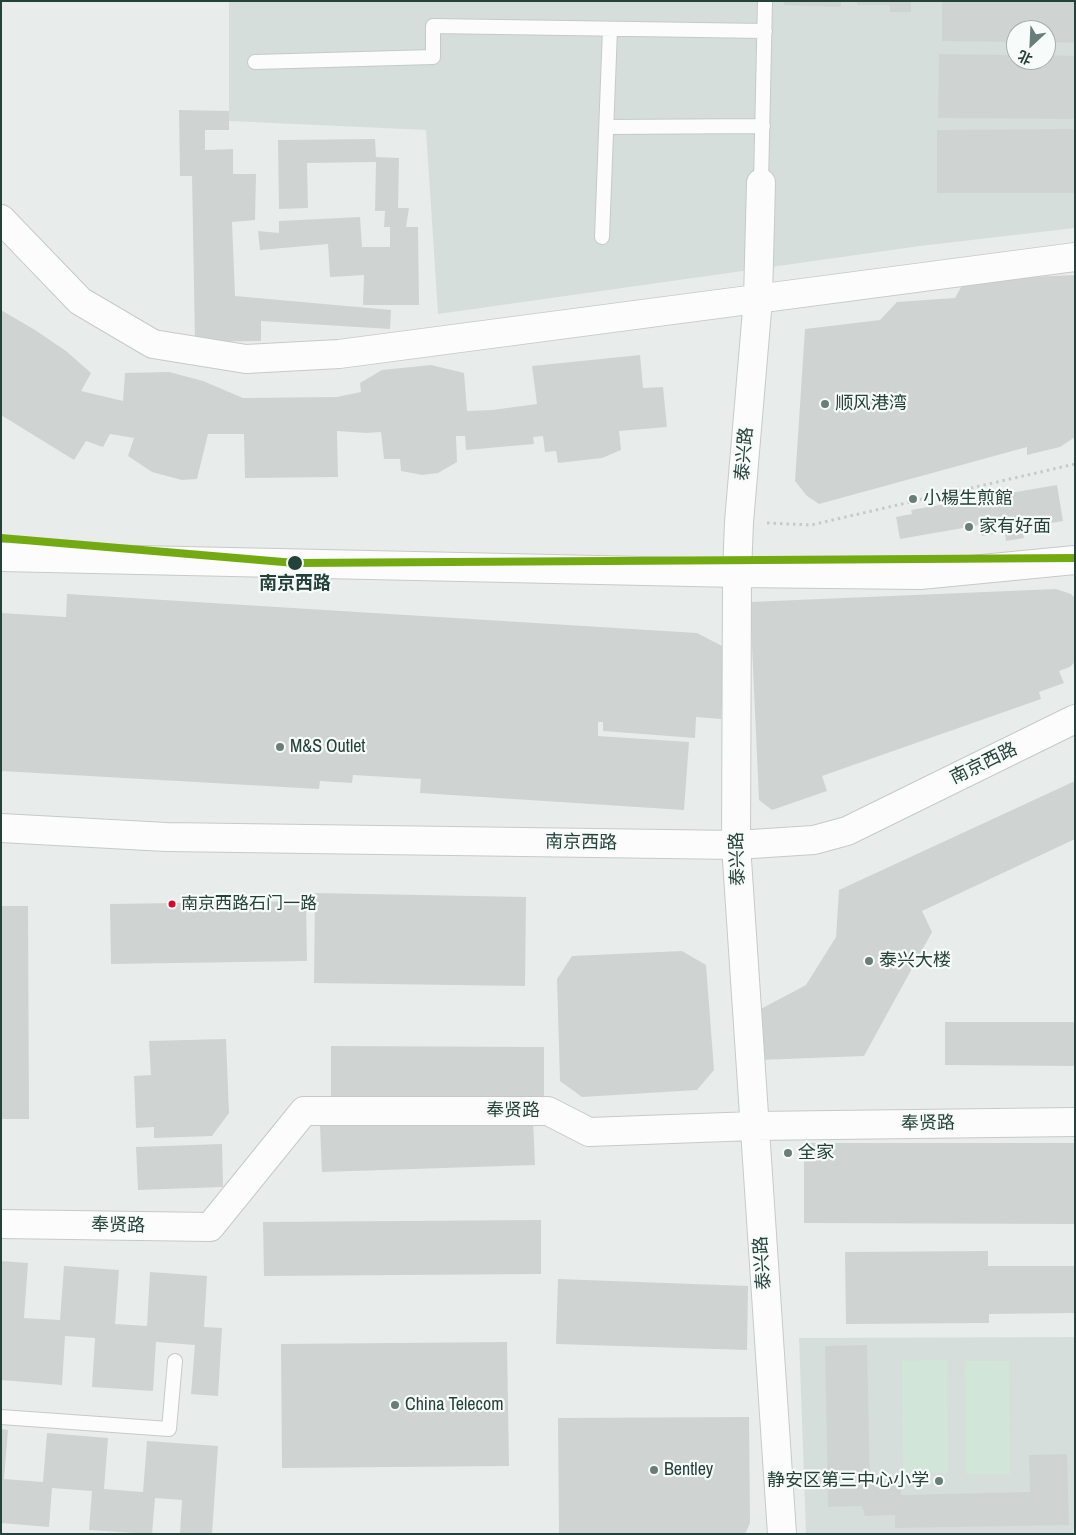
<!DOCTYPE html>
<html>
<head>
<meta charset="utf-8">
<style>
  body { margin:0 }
  #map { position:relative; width:1076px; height:1535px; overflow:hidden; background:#e8edeb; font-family:"Archivo Narrow","Noto Sans SC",sans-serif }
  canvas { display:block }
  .frame { position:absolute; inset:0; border:2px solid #24423a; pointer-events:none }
  .north { position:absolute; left:1006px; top:20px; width:50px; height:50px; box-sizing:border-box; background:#f7fbf9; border:1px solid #a3b1ad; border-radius:50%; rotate:205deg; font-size:14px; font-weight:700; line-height:20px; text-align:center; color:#24423a }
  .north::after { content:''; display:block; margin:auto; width:18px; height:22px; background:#697e78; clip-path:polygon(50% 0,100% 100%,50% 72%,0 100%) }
</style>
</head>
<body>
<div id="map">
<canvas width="1076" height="1535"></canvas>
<div class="frame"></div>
<div class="north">北</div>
</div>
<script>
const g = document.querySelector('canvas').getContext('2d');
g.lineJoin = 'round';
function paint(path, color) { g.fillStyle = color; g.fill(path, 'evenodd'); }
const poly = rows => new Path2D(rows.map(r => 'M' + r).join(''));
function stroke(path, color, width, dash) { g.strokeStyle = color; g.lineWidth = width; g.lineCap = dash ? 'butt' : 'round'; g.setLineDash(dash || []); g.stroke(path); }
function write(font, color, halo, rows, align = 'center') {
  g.font = font + ' "Archivo Narrow","Noto Sans SC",sans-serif'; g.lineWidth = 4.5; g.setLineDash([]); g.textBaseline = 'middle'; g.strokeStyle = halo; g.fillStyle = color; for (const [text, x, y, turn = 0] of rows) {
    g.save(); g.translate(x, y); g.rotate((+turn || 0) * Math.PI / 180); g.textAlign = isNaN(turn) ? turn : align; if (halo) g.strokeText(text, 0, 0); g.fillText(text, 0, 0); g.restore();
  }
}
const built = poly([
  [229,1,1075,1,1075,228,920,246,438,314,426,130,229,121],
  [1016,30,1046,30,1046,60,1016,60],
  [1075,1337,1075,1534,806,1534,799,1338]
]);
const green = poly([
  [947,1360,948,1473,903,1473,902,1361],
  [965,1361,1009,1361,1010,1474,966,1474]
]);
const building = poly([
  [784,1,841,1,841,7,784,5],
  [857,1,911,1,911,12,890,12,890,5,857,5],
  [942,1,1075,1,1075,43,1046,42,1046,30,1016,30,1016,42,942,41],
  [939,54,1016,55,1016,60,1046,60,1046,55,1075,56,1075,119,938,118],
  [179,110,229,111,229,130,205,130,205,150,233,149,233,174,256,174,255,220,232,222,235,296,391,310,390,329,261,321,261,341,195,342,192,176,180,176],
  [1075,129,1075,193,937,193,937,130],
  [375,139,376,157,399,158,398,208,409,208,406,227,418,227,419,305,363,305,364,275,330,277,328,244,260,250,258,231,279,233,279,221,360,217,362,247,390,247,390,227,384,227,385,211,375,211,376,162,307,163,308,208,279,209,278,140],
  [1075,275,1075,437,1060,447,1027,455,1027,447,819,504,807,496,795,481,805,329,880,320,897,302,955,298,965,280],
  [1,310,35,330,66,351,91,373,81,391,123,401,125,373,169,372,203,381,243,398,337,397,361,392,360,383,382,370,431,365,464,373,467,411,492,410,537,404,532,366,640,355,643,388,663,387,667,427,619,431,621,450,602,458,558,463,556,451,545,452,543,436,533,437,534,444,466,450,465,436,456,436,457,462,438,473,422,475,401,471,400,459,384,459,381,432,366,433,337,431,338,477,245,478,244,434,208,434,197,479,182,480,152,472,128,456,134,438,110,434,103,447,86,441,74,460,1,415],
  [1057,485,1063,521,1022,528,1024,538,1006,541,1005,532,982,536,980,525,900,539,896,517,912,514,911,510],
  [1056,589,1071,594,1075,598,1075,662,1070,667,1059,671,1064,683,1039,692,1041,699,822,776,827,791,772,810,759,800,750,602],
  [67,594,697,633,726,648,721,719,696,717,695,738,603,731,603,722,598,722,598,736,689,742,684,810,420,793,421,779,353,775,352,783,320,781,319,789,1,771,1,613,66,617],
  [1075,781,1075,839,922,911,932,932,864,1056,758,1060,755,1012,806,985,836,937,839,890],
  [315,893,526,897,525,986,314,983],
  [306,901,307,961,111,964,110,904],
  [1,906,28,906,29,1119,1,1119],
  [682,951,706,965,714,1070,697,1090,582,1097,560,1081,557,979,572,956],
  [945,1022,1075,1022,1075,1066,945,1065],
  [226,1039,229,1113,212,1136,154,1138,154,1127,136,1128,134,1076,151,1075,149,1041],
  [331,1046,544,1047,544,1098,331,1097],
  [533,1119,535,1165,322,1172,320,1126],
  [804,1143,1075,1143,1075,1224,804,1223],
  [222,1144,223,1187,138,1190,136,1147],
  [541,1220,541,1274,264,1276,263,1222],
  [988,1251,988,1266,1075,1266,1075,1313,989,1314,989,1323,846,1324,845,1252],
  [1,1261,28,1263,24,1318,60,1320,64,1266,119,1270,115,1324,147,1326,150,1272,207,1276,204,1327,222,1328,218,1396,191,1394,195,1345,156,1342,153,1391,92,1387,95,1338,65,1336,62,1385,1,1380],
  [558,1279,748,1286,747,1350,556,1344],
  [507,1342,509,1466,282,1468,281,1344],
  [867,1345,870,1481,901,1481,901,1495,1030,1492,1029,1455,1067,1454,1069,1525,895,1528,895,1515,865,1516,862,1506,828,1507,825,1346],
  [749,1417,750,1523,745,1534,559,1534,558,1418],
  [1,1429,8,1430,4,1479,43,1482,47,1433,108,1438,104,1489,143,1492,147,1441,218,1446,212,1534,180,1534,182,1500,155,1498,152,1534,89,1530,92,1491,52,1488,49,1527,1,1523]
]);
const path = poly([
  [767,523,811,525,1075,464]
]);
const lane = poly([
  [255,62,433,57,433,26,765,31],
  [607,127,763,126],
  [761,183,765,1],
  [602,237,610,29],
  [1,1417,169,1429,175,1361]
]);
const street = poly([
  [761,183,758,299,739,522,737,573,736,845,782,1534],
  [1,219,80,301,153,344,246,359,339,354,1075,257],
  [1,557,737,573,920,575,1075,560],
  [1,1224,210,1227,304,1111,548,1111,589,1132,754,1126,1075,1122]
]);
const secondary = poly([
  [1,828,166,837,736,845,814,840,847,831,1075,719]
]);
const metro1 = poly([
  [1,538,295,563,1075,558]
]);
const markers = [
  [825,404,5,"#697e78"],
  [913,499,5,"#697e78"],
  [969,527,5,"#697e78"],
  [295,563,8,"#24423a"],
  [280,747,5,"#697e78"],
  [172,904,4.5,"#e4002b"],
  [869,961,5,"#697e78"],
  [788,1153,5,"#697e78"],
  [395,1405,5,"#697e78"],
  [654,1470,5,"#697e78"],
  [939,1481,5,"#697e78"]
];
const busNames = [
  ["南京西路石门一路",181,904]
];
const poiNames = [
  ["顺风港湾",835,404],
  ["小楊生煎館",923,499],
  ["家有好面",979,527],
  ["M&S Outlet",290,747],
  ["泰兴大楼",879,961],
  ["全家",798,1153],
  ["China Telecom",405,1405],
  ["Bentley",664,1470],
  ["静安区第三中心小学",929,1481,"right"]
];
const streetNames = [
  ["泰兴路",745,454,-85],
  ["南京西路",984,764,-26],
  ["南京西路",581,843,1],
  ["泰兴路",738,859,-92],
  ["奉贤路",513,1111],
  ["奉贤路",928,1124,-1],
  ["奉贤路",118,1226,1],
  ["泰兴路",763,1263,-94]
];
const stopNames = [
  ["南京西路",295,584]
];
paint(built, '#d6dedb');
paint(green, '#d1e6d8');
paint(building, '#cfd4d2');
stroke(lane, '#c5cac8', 16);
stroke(street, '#c5cac8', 30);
stroke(secondary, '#c3cbc8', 30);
stroke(path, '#c3ccca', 3, [2.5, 4]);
stroke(lane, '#fcfcfc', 14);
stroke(street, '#fcfcfc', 28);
stroke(secondary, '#fcfcfc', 28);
stroke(metro1, '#74aa11', 8);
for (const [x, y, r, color] of markers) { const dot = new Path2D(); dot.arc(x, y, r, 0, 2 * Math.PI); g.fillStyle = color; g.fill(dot); stroke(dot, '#f7fbf9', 2); }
write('17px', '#24423a', '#f7fbf9', busNames, 'left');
write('18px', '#24423a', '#f7fbf9', poiNames, 'left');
write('18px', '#24423a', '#f7fbf9', streetNames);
write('bold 18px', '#24423a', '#f7fbf9', stopNames);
</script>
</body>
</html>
